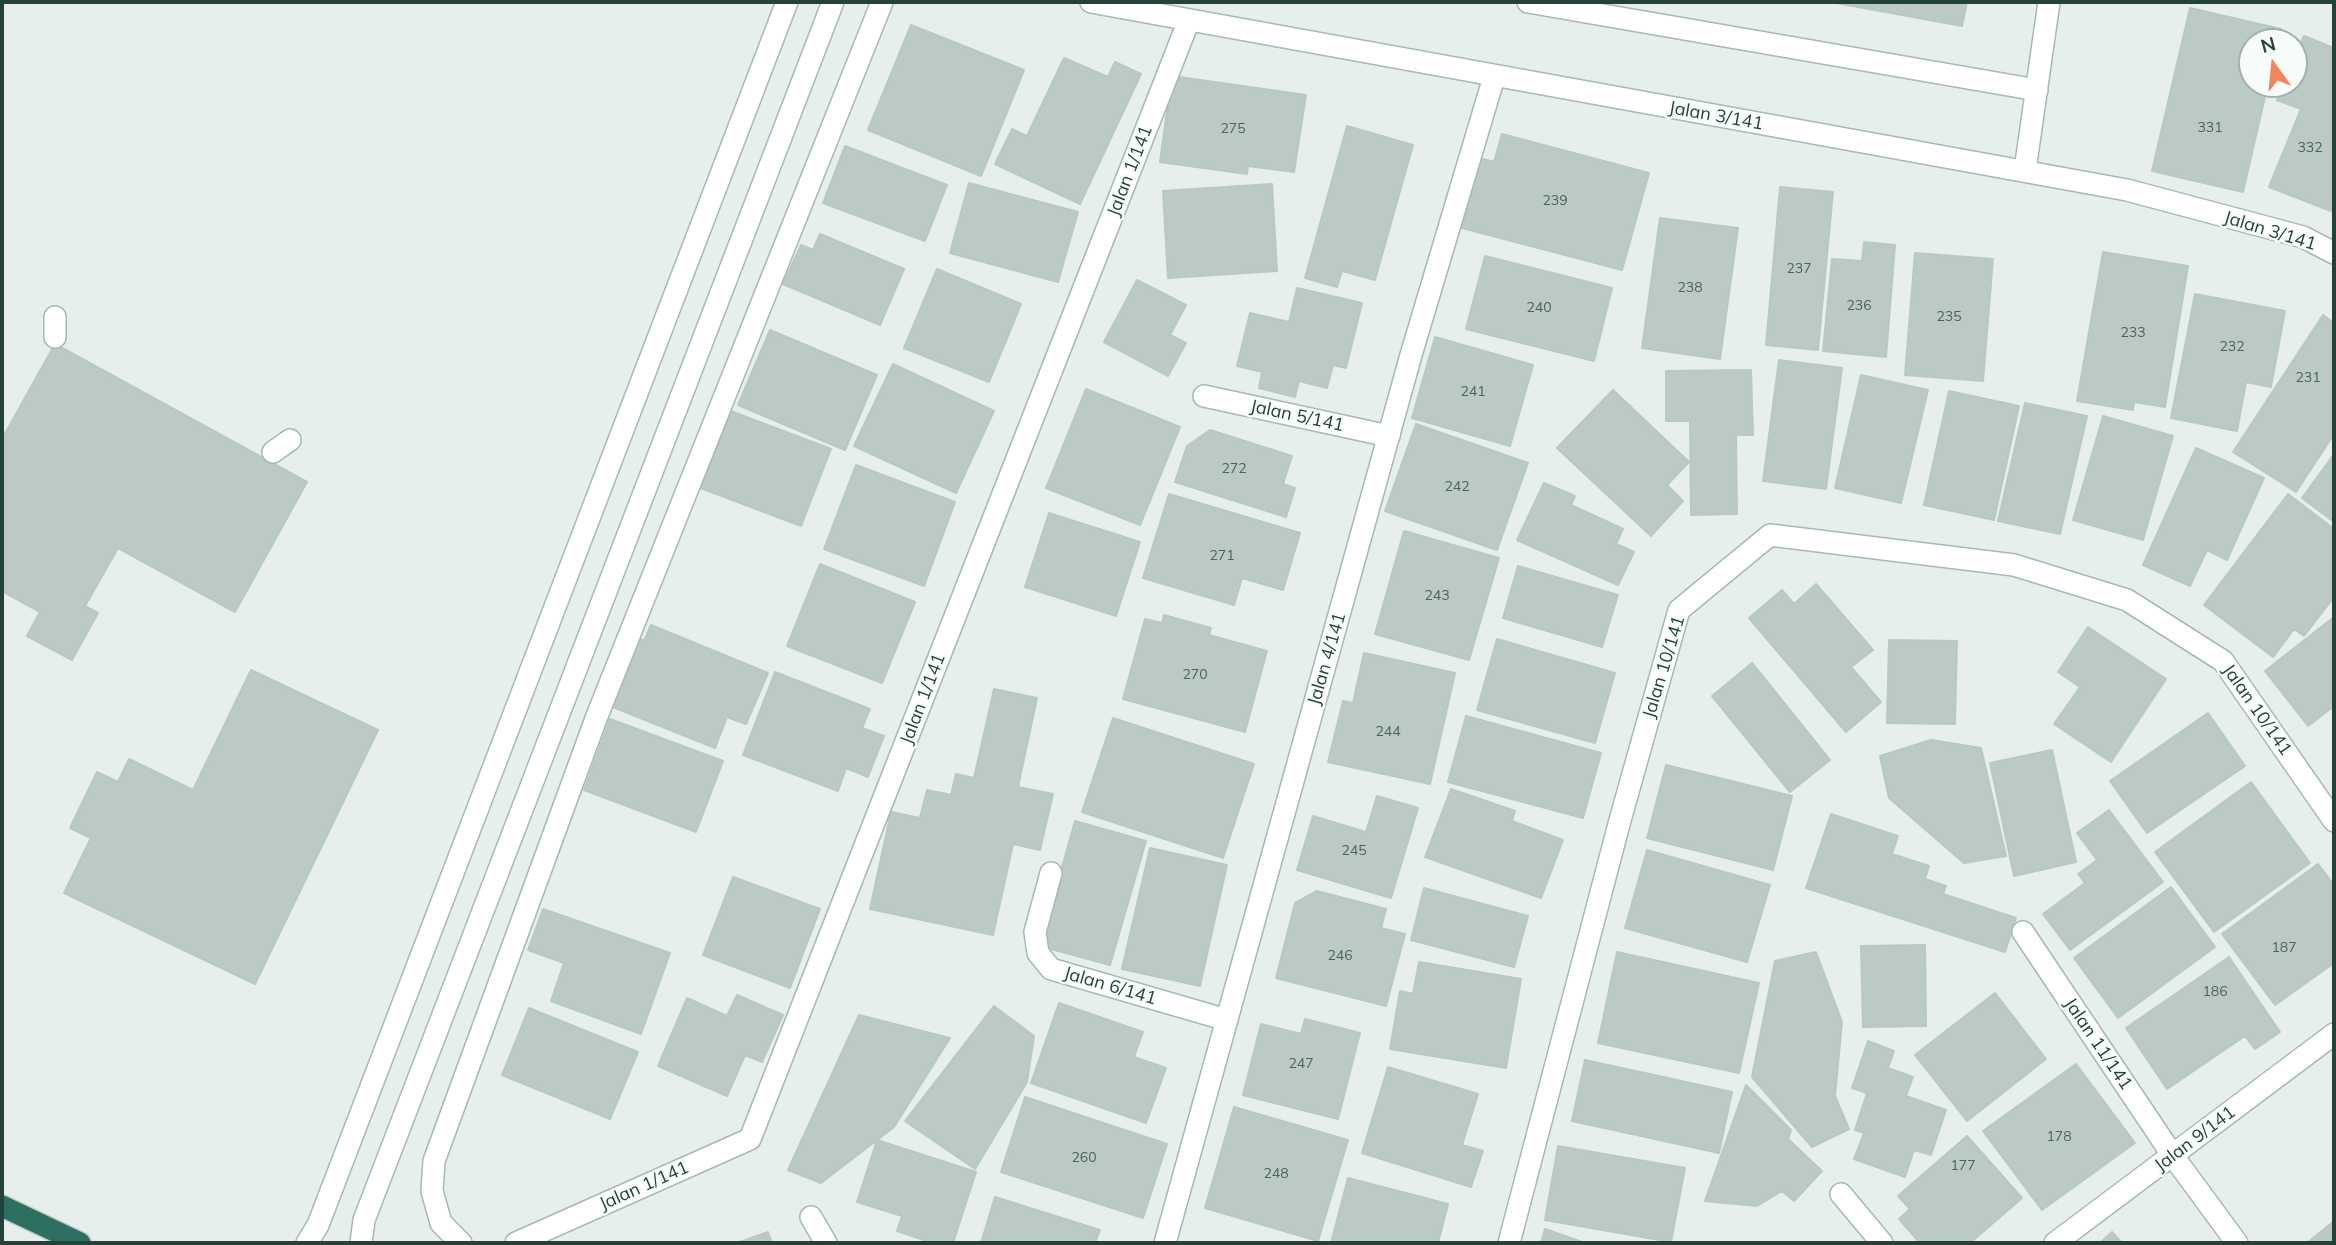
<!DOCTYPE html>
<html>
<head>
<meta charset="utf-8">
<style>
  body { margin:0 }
  #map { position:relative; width:2336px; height:1245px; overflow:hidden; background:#e6efeb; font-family:Mulish,sans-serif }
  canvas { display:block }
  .frame { position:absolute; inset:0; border:4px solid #24423a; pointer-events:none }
  .north { position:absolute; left:2238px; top:28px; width:70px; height:70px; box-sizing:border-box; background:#f7fbf9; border:2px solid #a3b1ad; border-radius:50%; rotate:345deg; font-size:19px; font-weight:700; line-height:28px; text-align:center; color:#24423a }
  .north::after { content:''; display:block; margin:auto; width:24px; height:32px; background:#f4845f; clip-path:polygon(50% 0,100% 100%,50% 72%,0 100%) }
</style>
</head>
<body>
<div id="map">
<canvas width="2336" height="1245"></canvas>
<div class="frame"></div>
<div class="north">N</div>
</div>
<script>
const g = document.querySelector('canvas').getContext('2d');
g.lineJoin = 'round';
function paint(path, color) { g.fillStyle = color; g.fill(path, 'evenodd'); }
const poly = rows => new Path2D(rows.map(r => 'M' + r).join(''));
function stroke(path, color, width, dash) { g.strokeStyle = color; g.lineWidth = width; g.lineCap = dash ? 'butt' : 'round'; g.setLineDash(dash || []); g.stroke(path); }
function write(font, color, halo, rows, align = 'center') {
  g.font = font + ' Mulish,sans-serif'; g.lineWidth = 5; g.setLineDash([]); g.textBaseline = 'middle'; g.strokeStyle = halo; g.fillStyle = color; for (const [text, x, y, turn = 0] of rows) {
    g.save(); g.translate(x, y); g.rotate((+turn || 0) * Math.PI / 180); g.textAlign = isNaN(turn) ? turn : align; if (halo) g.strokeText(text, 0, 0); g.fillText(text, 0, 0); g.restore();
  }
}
const building = poly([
  [1831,2,1967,2,1962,26,1831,2],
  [2190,8,2281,29,2278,42,2252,42,2252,84,2268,84,2243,192,2152,171,2190,8],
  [911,25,1024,70,981,176,868,130,911,25],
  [2304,36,2334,48,2334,202,2331,211,2269,187,2301,109,2277,100,2284,84,2294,84,2294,60,2304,36],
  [1064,58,1108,77,1115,62,1141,74,1080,204,995,164,1012,129,1027,136,1064,58],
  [1172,76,1306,95,1294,172,1248,166,1247,174,1160,162,1172,76],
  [1347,126,1413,145,1375,280,1342,271,1337,287,1305,278,1347,126],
  [1502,134,1649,173,1622,270,1462,228,1480,158,1494,162,1502,134],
  [845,146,947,185,925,241,823,203,845,146],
  [969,183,1078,212,1058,282,950,253,969,183],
  [1272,184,1277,271,1168,278,1163,191,1272,184],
  [1780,187,1833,192,1818,350,1766,345,1780,187],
  [1660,218,1738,228,1720,359,1642,348,1660,218],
  [820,234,904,269,880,325,783,284,801,245,813,250,820,234],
  [1864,242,1895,245,1886,357,1823,351,1832,259,1862,261,1864,242],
  [2103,252,2188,266,2165,407,2134,402,2133,410,2077,401,2103,252],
  [1915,253,1993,259,1983,381,1905,375,1915,253],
  [1485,256,1612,288,1594,361,1466,329,1485,256],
  [937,269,1021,304,989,382,904,348,937,269],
  [1137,280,1186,305,1170,335,1186,343,1168,376,1104,342,1137,280],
  [1297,288,1362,303,1346,368,1333,365,1327,388,1299,381,1295,397,1259,388,1262,372,1237,366,1250,313,1289,322,1297,288],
  [2195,294,2285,311,2271,387,2246,382,2237,431,2171,418,2195,294],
  [2323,315,2334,323,2334,434,2296,492,2233,452,2323,315],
  [770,330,877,375,845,450,738,405,770,330],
  [1435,337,1533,365,1510,446,1412,418,1435,337],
  [55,344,307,482,235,612,118,548,85,606,98,613,72,660,27,636,40,612,2,591,2,439,55,344],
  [1779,360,1842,368,1826,489,1763,481,1779,360],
  [893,364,994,411,956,493,854,446,893,364],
  [1751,370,1753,435,1736,435,1737,514,1691,515,1690,421,1666,421,1666,371,1751,370],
  [1861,375,1928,390,1901,503,1835,488,1861,375],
  [1086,389,1180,427,1140,525,1046,488,1086,389],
  [1613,390,1689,462,1667,485,1683,501,1651,536,1557,448,1613,390],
  [1949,391,2019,406,1994,520,1924,505,1949,391],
  [2025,403,2087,416,2060,534,1998,521,2025,403],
  [728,410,831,449,801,526,698,487,728,410],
  [2103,416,2173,436,2143,540,2073,520,2103,416],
  [1416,424,1528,463,1497,550,1385,511,1416,424],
  [1210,430,1292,456,1283,484,1295,488,1286,517,1175,482,1187,446,1210,430],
  [2196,448,2264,478,2227,560,2207,550,2190,586,2143,565,2196,448],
  [2334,454,2334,522,2302,498,2334,454],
  [856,465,955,502,924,586,824,549,856,465],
  [1544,483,1575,496,1571,505,1623,529,1616,544,1634,552,1618,585,1517,540,1544,483],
  [1169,494,1300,533,1283,590,1242,578,1234,605,1143,578,1169,494],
  [2288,494,2334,529,2334,597,2304,636,2294,629,2273,657,2204,605,2288,494],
  [1049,513,1140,542,1116,616,1025,587,1049,513],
  [1404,531,1499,558,1469,660,1375,634,1404,531],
  [820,564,915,602,882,683,787,646,820,564],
  [1518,566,1618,595,1602,647,1503,618,1518,566],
  [1816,584,1873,650,1851,667,1881,702,1846,732,1749,618,1782,590,1794,604,1816,584],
  [1164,615,1211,628,1209,635,1267,651,1245,732,1123,699,1145,619,1162,623,1164,615],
  [2334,617,2334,706,2308,726,2265,671,2334,617],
  [651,625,768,673,746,724,727,717,715,748,608,705,636,637,644,641,651,625],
  [2088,627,2166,679,2111,762,2054,724,2080,687,2058,672,2088,627],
  [1497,639,1615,673,1595,743,1477,710,1497,639],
  [1889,640,1957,641,1955,724,1887,723,1889,640],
  [1364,653,1455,673,1430,784,1328,762,1343,701,1353,703,1364,653],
  [1752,663,1830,760,1790,792,1712,696,1752,663],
  [251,670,378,730,255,984,64,893,91,838,70,828,97,772,118,782,129,759,193,790,251,670],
  [775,672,870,709,862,728,884,736,868,777,846,768,838,791,743,755,775,672],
  [994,689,1037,698,1018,787,1053,794,1040,850,1013,844,993,935,870,909,891,812,920,818,927,790,951,795,956,774,974,778,994,689],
  [2208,713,2245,766,2147,833,2110,781,2208,713],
  [1466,716,1601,753,1583,818,1448,782,1466,716],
  [1113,718,1254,764,1223,858,1082,812,1113,718],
  [610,719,723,761,696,832,584,790,610,719],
  [1931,740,1981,748,2006,856,1964,863,1889,798,1880,756,1931,740],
  [2052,750,2076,862,2014,876,1990,763,2052,750],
  [1666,765,1792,796,1773,870,1647,838,1666,765],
  [2251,782,2310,863,2214,932,2155,852,2251,782],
  [1451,789,1515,811,1512,821,1563,840,1541,898,1425,857,1451,789],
  [1377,796,1418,808,1391,898,1297,870,1313,816,1366,832,1377,796],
  [2109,810,2163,882,2070,950,2043,914,2085,883,2078,874,2097,860,2077,833,2109,810],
  [1831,814,1898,836,1892,854,1929,866,1925,879,1946,886,1943,894,2016,918,2005,952,1806,888,1831,814],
  [1075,821,1146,841,1110,965,1040,946,1075,821],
  [1150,848,1227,865,1200,986,1122,969,1150,848],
  [1647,850,1770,885,1747,962,1625,928,1647,850],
  [2318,864,2334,885,2334,963,2275,1005,2222,934,2318,864],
  [733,877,820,909,790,988,703,955,733,877],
  [2171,887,2215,947,2118,1018,2074,958,2171,887],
  [1424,888,1528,916,1514,967,1411,940,1424,888],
  [1317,891,1386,909,1381,928,1405,934,1386,1006,1276,978,1295,903,1317,891],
  [543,909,670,953,641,1034,551,1001,564,963,528,950,543,909],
  [1925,945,1926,1026,1863,1027,1861,946,1925,945],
  [1617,952,1759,983,1739,1073,1598,1043,1617,952],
  [1816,952,1842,1022,1835,1096,1849,1129,1812,1147,1752,1077,1775,961,1816,952],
  [2229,957,2280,1032,2255,1049,2245,1036,2167,1089,2126,1028,2229,957],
  [1419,962,1521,979,1506,1068,1390,1049,1400,991,1413,994,1419,962],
  [1995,993,2046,1059,1967,1121,1915,1055,1995,993],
  [737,995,783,1015,762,1062,745,1055,727,1096,658,1066,687,998,727,1016,737,995],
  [1059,1003,1143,1032,1134,1057,1166,1068,1146,1123,1031,1083,1059,1003],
  [994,1006,1034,1036,1027,1082,975,1169,905,1121,994,1006],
  [529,1008,638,1052,610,1119,502,1075,529,1008],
  [859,1015,950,1038,894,1127,821,1183,788,1170,859,1015],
  [1305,1019,1360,1033,1338,1119,1243,1095,1261,1024,1301,1034,1305,1019],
  [1868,1041,1894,1051,1888,1068,1913,1077,1906,1096,1946,1110,1931,1155,1914,1150,1905,1177,1854,1159,1864,1133,1855,1130,1867,1093,1852,1088,1868,1041],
  [1585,1060,1732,1092,1719,1153,1572,1121,1585,1060],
  [2076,1064,2135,1143,2042,1210,1983,1131,2076,1064],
  [1388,1067,1478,1094,1462,1145,1483,1151,1471,1187,1362,1153,1388,1067],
  [1746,1085,1791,1130,1788,1139,1822,1171,1794,1201,1782,1191,1757,1206,1705,1201,1746,1085],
  [1025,1097,1167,1144,1143,1218,1001,1172,1025,1097],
  [1234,1107,1348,1140,1318,1241,1205,1208,1234,1107],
  [1967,1136,2022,1198,1970,1243,1920,1243,1899,1219,1910,1209,1898,1196,1967,1136],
  [877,1140,976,1172,953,1243,933,1243,897,1231,902,1216,857,1202,877,1140],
  [1558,1146,1685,1168,1671,1242,1545,1220,1558,1146],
  [1348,1178,1448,1204,1438,1243,1331,1243,1348,1178],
  [995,1197,1100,1230,1095,1243,981,1243,995,1197],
  [2334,1221,2334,1243,2307,1243,2334,1221],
  [1545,1229,1585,1243,1541,1243,1545,1229],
  [768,1232,772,1243,737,1243,768,1232],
  [2112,1232,2122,1243,2100,1243,2112,1232]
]);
const service = poly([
  [1528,2,2037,90],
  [2025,170,2049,2],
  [55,317,55,337],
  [1204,396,1389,436],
  [273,452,290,440]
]);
const minor = poly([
  [1091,2,2127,190,2303,237,2334,253],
  [1051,873,1035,932,1038,953,1051,969,1227,1020],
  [2023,932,2173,1156,2237,1243],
  [1841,1194,1882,1243],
  [811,1217,826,1243],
  [461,1243,441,1223,432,1191,434,1161,597,716,882,2],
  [516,1243,750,1139,1189,20],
  [1165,1243,1411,355,1494,77],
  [1509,1243,1619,824,1679,610,1770,535,2014,565,2127,600,2223,661,2334,821],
  [2055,1243,2334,1034]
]);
const tertiary = poly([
  [307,1243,318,1225,787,2],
  [361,1243,364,1220,833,2]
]);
const motorway = poly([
  [2,1206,80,1243]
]);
const numberNames = [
  ["331",2210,128],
  ["275",1233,129],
  ["332",2310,148],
  ["239",1555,201],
  ["237",1799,269],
  ["238",1690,288],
  ["236",1859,306],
  ["240",1539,308],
  ["235",1949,317],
  ["233",2133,333],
  ["232",2232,347],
  ["231",2308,378],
  ["241",1473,392],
  ["272",1234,469],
  ["242",1457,487],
  ["271",1222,556],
  ["243",1437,596],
  ["270",1195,675],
  ["244",1388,732],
  ["245",1354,851],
  ["187",2284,948],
  ["246",1340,956],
  ["186",2215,992],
  ["247",1301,1064],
  ["178",2059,1137],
  ["260",1084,1158],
  ["177",1963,1166],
  ["248",1276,1174]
];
const streetNames = [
  ["Jalan 3/141",1716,116,10],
  ["Jalan 1/141",1130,171,-69],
  ["Jalan 3/141",2270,231,17],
  ["Jalan 5/141",1297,416,12],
  ["Jalan 4/141",1327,659,-74],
  ["Jalan 10/141",1664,667,-73],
  ["Jalan 1/141",923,699,-69],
  ["Jalan 10/141",2257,710,55],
  ["Jalan 6/141",1110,986,16],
  ["Jalan 11/141",2098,1044,56],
  ["Jalan 9/141",2195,1139,-37],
  ["Jalan 1/141",644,1186,-24]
];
paint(building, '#bbcac4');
stroke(building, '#b8c9c2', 2);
stroke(service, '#a8b8b2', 24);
stroke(minor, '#a8b8b2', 24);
stroke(tertiary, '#a8b8b2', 24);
stroke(motorway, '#c2cac8', 24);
stroke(service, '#fff', 21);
stroke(minor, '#fff', 21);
stroke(tertiary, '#fff', 21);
stroke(motorway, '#2f6f62', 21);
write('14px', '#4a645c', null, numberNames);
write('18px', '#24423a', '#f7fbf9', streetNames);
</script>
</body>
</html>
